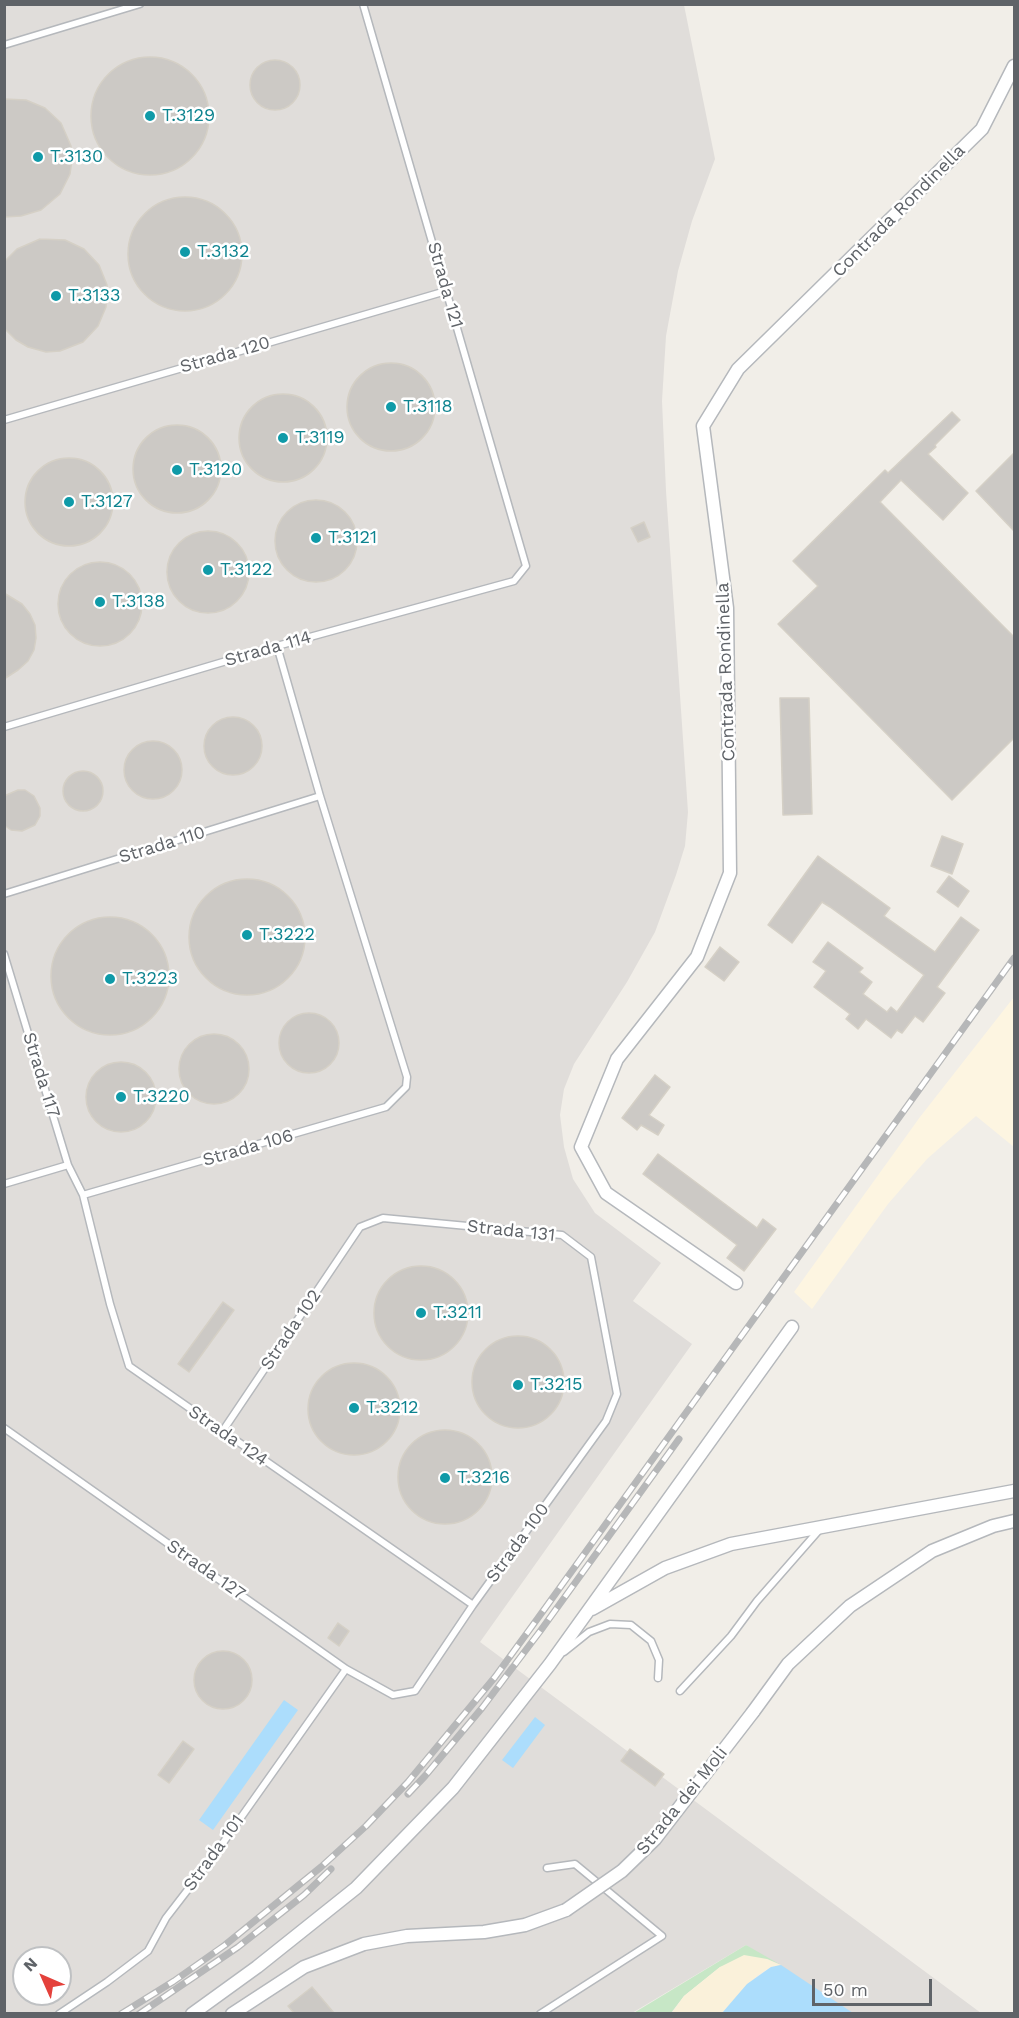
<!DOCTYPE html>
<html>
<head>
<meta charset="utf-8">
<style>
  body { margin:0 }
  #map { position:relative; width:1019px; height:2018px; overflow:hidden; background:#f1eee8; font-family:"Work Sans",sans-serif }
  canvas { display:block }
  .frame { position:absolute; inset:0; border:6px solid #5f6368; pointer-events:none }
  .north { position:absolute; left:12px; top:1946px; width:60px; height:60px; box-sizing:border-box; background:#fff; border:2px solid #bfc1c3; border-radius:50%; rotate:315deg; font-size:16px; font-weight:700; line-height:24px; text-align:center; color:#5f6368 }
  .north::after { content:''; display:block; margin:auto; width:21px; height:27px; background:#e4413b; clip-path:polygon(50% 0,100% 100%,50% 72%,0 100%) }
  .scale { position:absolute; left:812px; top:1979px; width:120px; height:27px; box-sizing:border-box; border:3px solid #5f6368; border-top:0; padding-left:8px; font-size:18px; line-height:21px; white-space:nowrap; color:#5f6368; -webkit-text-stroke:4px #fff; paint-order:stroke }
</style>
</head>
<body>
<div id="map">
<canvas width="1019" height="2018"></canvas>
<div class="frame"></div>
<div class="north">N</div>
<div class="scale">50 m</div>
</div>
<script>
const g = document.querySelector('canvas').getContext('2d');
g.lineJoin = 'round';
function paint(path, color) { g.fillStyle = color; g.fill(path, 'evenodd'); }
const poly = rows => new Path2D(rows.map(r => 'M' + r).join(''));
function stroke(path, color, width, dash) { g.strokeStyle = color; g.lineWidth = width; g.lineCap = dash ? 'butt' : 'round'; g.setLineDash(dash || []); g.stroke(path); }
function write(font, color, halo, rows, align = 'center') {
  g.font = font + ' "Work Sans",sans-serif'; g.lineWidth = 5; g.setLineDash([]); g.textBaseline = 'middle'; g.strokeStyle = halo; g.fillStyle = color; for (const [text, x, y, turn = 0] of rows) {
    g.save(); g.translate(x, y); g.rotate((+turn || 0) * Math.PI / 180); g.textAlign = isNaN(turn) ? turn : align; if (halo) g.strokeText(text, 0, 0); g.fillText(text, 0, 0); g.restore();
  }
}
const commercial = poly([
  [1014,997,1014,1147,976,1116,927,1159,888,1204,812,1309,794,1292,920,1117]
]);
const industrial = poly([
  [5,5,684,5,715,159,692,221,678,271,666,336,662,401,666,491,688,812,685,846,676,875,655,932,627,982,574,1064,564,1089,560,1115,564,1147,573,1179,595,1213,661,1263,633,1301,692,1344,480,1642,981,2013,838,2013,746,1945,632,2013,5,2014],
  [24,1958,60,1958,60,1994,24,1994]
]);
const green = poly([
  [746,1945,781,1965,767,1959,720,1967,684,1996,671,2013,632,2014]
]);
const sand = poly([
  [744,1955,767,1959,781,1965,771,1967,758,1975,722,2013,671,2014,684,1996,720,1967]
]);
const water = poly([
  [284,1700,298,1710,213,1830,199,1820],
  [535,1717,545,1725,513,1768,502,1760],
  [781,1965,853,2013,722,2013,747,1984,771,1967]
]);
const building = poly([
  '91 116a59 59 0 1 1 118 0a59 59 0 1 1-118 0Z',
  '250 85a25 25 0 1 1 50 0a25 25 0 1 1-50 0Z',
  [4,99,26,100,45,108,61,123,71,146,72,160,70,174,60,194,41,210,21,216,4,217,4,99],
  '128 254a57 57 0 1 1 114 0a57 57 0 1 1-114 0Z',
  [40,239,65,240,84,249,99,265,107,285,106,307,98,326,83,342,60,351,46,352,28,347,16,340,4,328,4,262,17,249,40,239],
  '347 407a44 44 0 1 1 88 0a44 44 0 1 1-88 0Z',
  '239 438a44 44 0 1 1 88 0a44 44 0 1 1-88 0Z',
  [952,412,960,420,935,445,936,447,928,454,968,493,943,520,901,480,880,502,1014,637,1014,738,952,800,778,624,818,586,793,561,885,470,888,473,952,412],
  '133 469a44 44 0 1 1 88 0a44 44 0 1 1-88 0Z',
  [1014,453,1014,531,976,491,1014,453],
  '25 502a44 44 0 1 1 88 0a44 44 0 1 1-88 0Z',
  '275 541a41 41 0 1 1 82 0a41 41 0 1 1-82 0Z',
  [644,522,650,537,638,542,631,528,644,522],
  '167 572a41 41 0 1 1 82 0a41 41 0 1 1-82 0Z',
  '58 604a42 42 0 1 1 84 0a42 42 0 1 1-84 0Z',
  [4,593,22,604,30,614,35,625,36,638,34,650,28,661,18,670,4,679,4,593],
  [780,698,809,698,812,814,783,815,780,698],
  '204 746a29 29 0 1 1 58 0a29 29 0 1 1-58 0Z',
  '124 770a29 29 0 1 1 58 0a29 29 0 1 1-58 0Z',
  '63 791a20 20 0 1 1 40 0a20 20 0 1 1-40 0Z',
  [18,790,25,790,34,796,40,808,40,816,35,825,22,831,11,830,4,825,4,796,18,790],
  [942,836,963,844,952,874,931,866,942,836],
  [818,856,890,908,884,916,935,952,961,917,979,930,937,987,945,993,923,1022,915,1016,902,1033,897,1030,891,1038,866,1019,858,1029,846,1019,850,1014,814,987,826,971,813,962,828,942,863,968,859,972,872,982,863,994,887,1012,891,1007,897,1012,924,975,830,907,822,902,792,943,768,925,818,856],
  [949,876,969,891,958,907,937,892,949,876],
  '189 937a58 58 0 1 1 116 0a58 58 0 1 1-116 0Z',
  '51 976a59 59 0 1 1 118 0a59 59 0 1 1-118 0Z',
  [720,947,739,962,724,981,705,967,720,947],
  '279 1043a30 30 0 1 1 60 0a30 30 0 1 1-60 0Z',
  '179 1069a35 35 0 1 1 70 0a35 35 0 1 1-70 0Z',
  '86 1097a35 35 0 1 1 70 0a35 35 0 1 1-70 0Z',
  [655,1075,670,1087,649,1115,664,1125,658,1135,641,1125,637,1130,622,1118,655,1075],
  [658,1154,757,1228,763,1219,776,1229,744,1271,727,1258,737,1245,643,1174,658,1154],
  '374 1313a47 47 0 1 1 94 0a47 47 0 1 1-94 0Z',
  [223,1302,234,1310,189,1372,178,1364,223,1302],
  '472 1382a46 46 0 1 1 92 0a46 46 0 1 1-92 0Z',
  '308 1409a46 46 0 1 1 92 0a46 46 0 1 1-92 0Z',
  '398 1477a47 47 0 1 1 94 0a47 47 0 1 1-94 0Z',
  [338,1623,349,1631,339,1646,328,1638,338,1623],
  '194 1680a29 29 0 1 1 58 0a29 29 0 1 1-58 0Z',
  [183,1741,194,1749,169,1783,158,1775,183,1741],
  [630,1749,664,1774,655,1786,621,1761,630,1749],
  [312,1987,334,2013,294,2013,288,2006,312,1987]
]);
const service = poly([
  [4,45,140,4],
  [4,420,446,291],
  [4,727,277,646,514,581,526,566,363,4],
  [4,894,320,796],
  [4,954,68,1165,83,1195,110,1304,129,1366,473,1605],
  [4,1184,68,1165],
  [83,1195,386,1107,406,1087,407,1077,320,796,277,646],
  [4,1428,346,1669,393,1695,415,1691,473,1605,606,1421,617,1394,591,1257,562,1235,383,1218,360,1227,222,1432],
  [564,1652,589,1632,610,1624,631,1625,651,1641,659,1660,658,1678],
  [680,1691,731,1636,757,1601,820,1529],
  [59,2014,107,1982,148,1951,166,1918,213,1857,346,1669],
  [540,2014,662,1936,575,1864,547,1868]
]);
const minor = poly([
  [736,1283,606,1193,581,1147,617,1059,697,957,730,873,727,608,703,426,738,369,982,129,1014,66],
  [592,1609,665,1568,731,1544,1014,1491],
  [753,1712,788,1664,850,1606,932,1551,993,1526,1014,1521],
  [192,2014,257,1967,356,1888,453,1788,550,1664,792,1327],
  [232,2014,304,1967,364,1944,407,1936,484,1932,525,1925,566,1910]
]);
const rail = poly([
  [408,1794,425,1776,482,1708,541,1630,679,1439],
  [121,2014,174,1981,225,1945,321,1867,366,1826,408,1782,495,1677,538,1618,1014,958],
  [139,2014,238,1947,304,1895,331,1869]
]);
const minorBridge = poly([
  [566,1910,622,1871,655,1839,753,1712]
]);
const markers = [
  [150,116,6,"#0f9aa8"],
  [38,157,6,"#0f9aa8"],
  [185,252,6,"#0f9aa8"],
  [56,296,6,"#0f9aa8"],
  [391,407,6,"#0f9aa8"],
  [283,438,6,"#0f9aa8"],
  [177,470,6,"#0f9aa8"],
  [69,502,6,"#0f9aa8"],
  [316,538,6,"#0f9aa8"],
  [208,570,6,"#0f9aa8"],
  [100,602,6,"#0f9aa8"],
  [247,935,6,"#0f9aa8"],
  [110,979,6,"#0f9aa8"],
  [121,1097,6,"#0f9aa8"],
  [421,1313,6,"#0f9aa8"],
  [518,1385,6,"#0f9aa8"],
  [354,1408,6,"#0f9aa8"],
  [445,1478,6,"#0f9aa8"]
];
const cultureNames = [
  ["T.3129",162,116],
  ["T.3130",50,157],
  ["T.3132",197,252],
  ["T.3133",68,296],
  ["T.3118",403,407],
  ["T.3119",295,438],
  ["T.3120",189,470],
  ["T.3127",81,502],
  ["T.3121",328,538],
  ["T.3122",220,570],
  ["T.3138",112,602],
  ["T.3222",259,935],
  ["T.3223",122,979],
  ["T.3220",133,1097],
  ["T.3211",433,1313],
  ["T.3215",530,1385],
  ["T.3212",366,1408],
  ["T.3216",457,1478]
];
const streetNames = [
  ["Contrada Rondinella",899,211,-45],
  ["Strada 121",445,285,74],
  ["Strada 120",225,355,-16],
  ["Strada 114",268,649,-16],
  ["Contrada Rondinella",726,672,-92],
  ["Strada 110",162,845,-17],
  ["Strada 117",41,1075,73],
  ["Strada 106",248,1148,-16],
  ["Strada 131",511,1231,6],
  ["Strada 102",291,1330,-56],
  ["Strada 124",228,1436,35],
  ["Strada 100",518,1543,-54],
  ["Strada 127",206,1570,35],
  ["Strada dei Moli",682,1801,-51],
  ["Strada 101",214,1853,-54]
];
paint(commercial, '#fdf5e1');
paint(industrial, '#e0ddda');
paint(green, '#c7e7c6');
paint(sand, '#faf1da');
paint(water, '#acddfc');
paint(building, '#ccc9c5');
stroke(building, '#d5d0c6', 1.5);
stroke(service, '#b5b8bc', 9);
stroke(minor, '#b5b8bc', 15);
stroke(service, '#fff', 6);
stroke(minor, '#fff', 12);
stroke(rail, '#b6b7b8', 7);
stroke(rail, '#fff', 4.5, [14]);
stroke(minorBridge, '#b5b8bc', 15, []);
stroke(minorBridge, '#fff', 12);
for (const [x, y, r, color] of markers) { const dot = new Path2D(); dot.arc(x, y, r, 0, 2 * Math.PI); g.fillStyle = color; g.fill(dot); stroke(dot, '#fff', 2); }
write('18px', '#0d838f', '#fff', cultureNames, 'left');
write('18px', '#5f6368', '#fff', streetNames);
</script>
</body>
</html>
